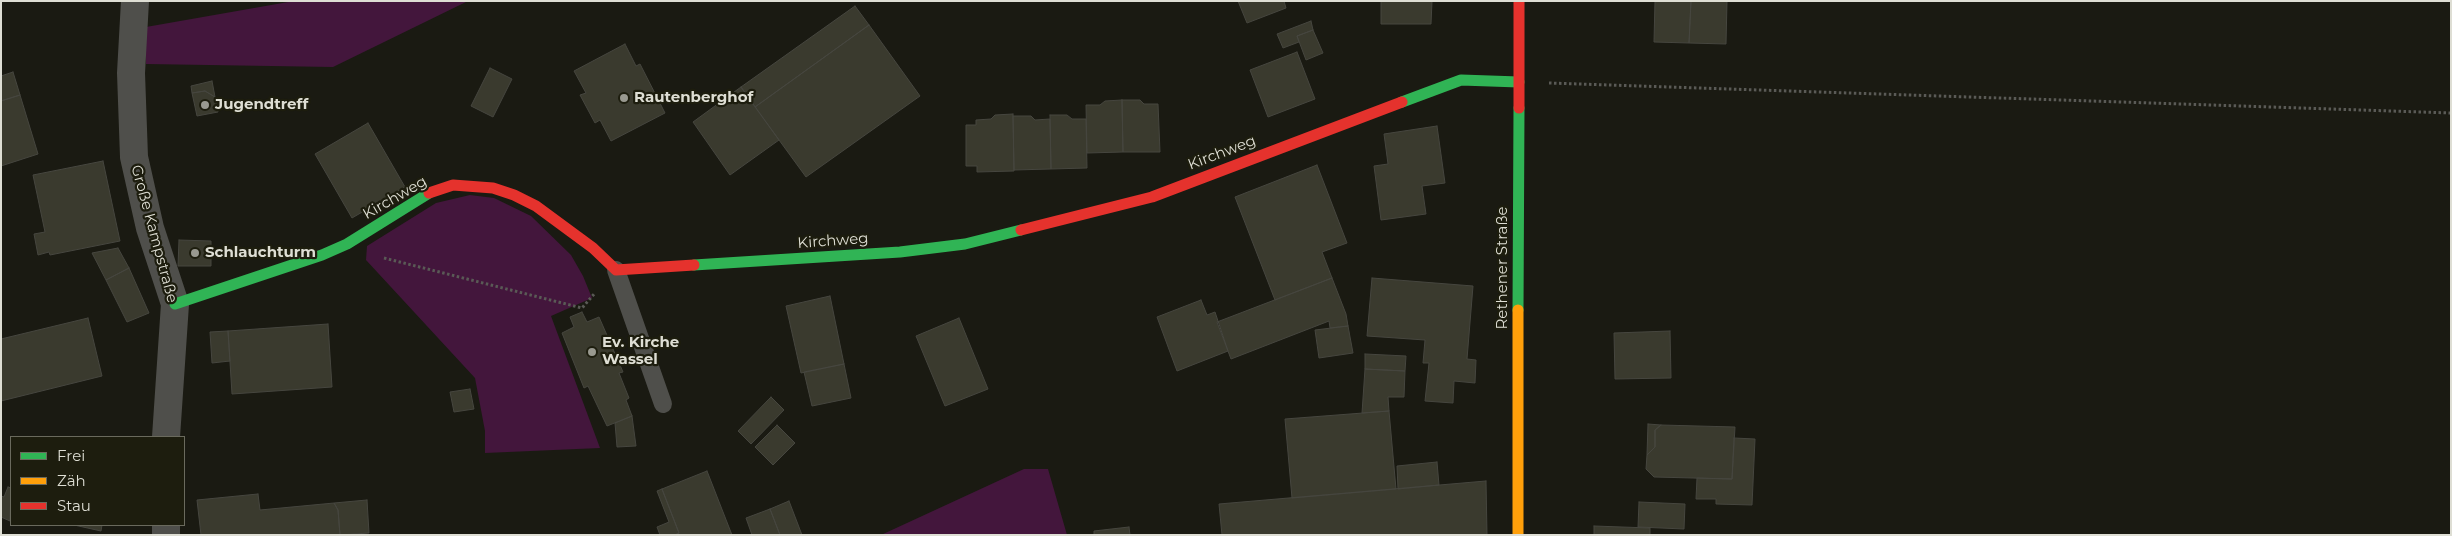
<!DOCTYPE html>
<html>
<head>
<meta charset="utf-8">
<style>
  body { margin:0 }
  #map { position:relative; width:2452px; height:536px; overflow:hidden; background:#1a1a12; font-family:Montserrat,sans-serif }
  canvas { display:block }
  .frame { position:absolute; inset:0; border:2px solid #deded4; pointer-events:none }
  .legend { position:absolute; left:10px; top:436px; width:175px; height:90px; box-sizing:border-box; background:#1d1d0e; border:1px solid #6a6a5d; margin:0; padding:6px 9px; list-style:none; font-size:15px; color:#deded4 }
  .legend li { display:flex; align-items:center; gap:10px; height:25px }
  .legend b { width:25px; border:1px solid #6a6a5d }
</style>
</head>
<body>
<div id="map">
<canvas width="2452" height="536"></canvas>
<div class="frame"></div>
<ul class="legend">
<li><b style="height:6px;background:#30b455"></b>Frei</li>
<li><b style="height:6px;background:#ff9f0a"></b>Zäh</li>
<li><b style="height:6px;background:#e5322d"></b>Stau</li>
</ul>
</div>
<script>
const g = document.querySelector('canvas').getContext('2d');
g.lineJoin = 'round';
function paint(path, color) { g.fillStyle = color; g.fill(path, 'evenodd'); }
const poly = rows => new Path2D(rows.map(r => 'M' + r).join(''));
function stroke(path, color, width, dash) { g.strokeStyle = color; g.lineWidth = width; g.lineCap = dash ? 'butt' : 'round'; g.setLineDash(dash || []); g.stroke(path); }
function write(font, color, halo, rows, align = 'center') {
  g.font = font + ' Montserrat,sans-serif'; g.lineWidth = 4.5; g.setLineDash([]); g.textBaseline = 'middle'; g.strokeStyle = halo; g.fillStyle = color; for (const [text, x, y, turn = 0] of rows) {
    g.save(); g.translate(x, y); g.rotate((+turn || 0) * Math.PI / 180); g.textAlign = isNaN(turn) ? turn : align; if (halo) g.strokeText(text, 0, 0); g.fillText(text, 0, 0); g.restore();
  }
}
const green = poly([
  [294,1,468,1,333,67,146,64,146,27],
  [470,195,494,198,531,216,571,255,583,276,592,298,551,316,600,448,485,453,485,431,475,378,366,260,367,246,436,203],
  [1024,469,1048,469,1067,535,881,535]
]);
const building = poly([
  [1238,1,1284,1,1286,8,1247,23,1238,1],
  [1381,1,1432,1,1431,24,1381,24,1381,1],
  [1655,1,1691,1,1689,43,1654,42,1655,1],
  [1691,1,1727,1,1726,44,1689,43,1691,1],
  [855,6,869,25,755,107,741,87,855,6],
  [1311,21,1313,30,1297,36,1299,42,1283,48,1277,34,1311,21],
  [869,25,920,96,806,177,755,107,869,25],
  [1313,30,1323,53,1306,60,1297,36,1313,30],
  [625,44,636,66,640,64,665,113,611,141,600,120,595,123,580,95,586,93,574,71,625,44],
  [1297,52,1315,99,1268,117,1250,70,1297,52],
  [490,68,512,79,493,117,471,106,490,68],
  [13,72,20,95,1,101,1,76,13,72],
  [212,81,215,97,205,91,192,93,191,86,212,81],
  [741,87,779,140,730,175,693,122,741,87],
  [205,91,215,97,218,112,197,116,192,93,205,91],
  [20,95,38,154,1,166,1,101,20,95],
  [1122,100,1140,100,1144,104,1158,104,1160,152,1123,152,1122,100],
  [1122,100,1123,152,1087,153,1086,105,1100,105,1105,101,1122,100],
  [1013,114,1014,171,977,172,977,166,966,166,966,125,976,125,976,120,991,119,995,115,1013,114],
  [1050,115,1067,115,1072,119,1086,119,1087,168,1051,169,1050,115],
  [1013,116,1031,116,1035,120,1050,119,1051,169,1014,170,1013,116],
  [368,123,405,187,352,218,315,154,368,123],
  [1437,126,1445,183,1422,186,1426,214,1381,220,1374,166,1388,164,1384,134,1437,126],
  [103,161,120,241,50,255,49,252,38,255,34,234,45,232,33,175,103,161],
  [1317,165,1347,243,1322,252,1332,278,1275,300,1235,197,1317,165],
  [179,240,211,241,211,266,178,266,179,240],
  [118,248,129,268,106,280,92,253,118,248],
  [129,268,149,313,127,322,106,280,129,268],
  [1332,278,1346,314,1348,326,1330,328,1329,321,1231,359,1217,322,1332,278],
  [1372,278,1473,286,1467,359,1476,360,1475,383,1454,381,1453,403,1425,401,1429,363,1423,363,1425,340,1367,336,1372,278],
  [830,296,844,364,801,373,786,306,830,296],
  [1201,300,1207,315,1215,312,1228,351,1177,371,1157,317,1201,300],
  [582,312,587,322,599,317,623,372,619,373,629,398,626,400,632,416,607,426,588,386,584,388,562,333,574,327,570,317,582,312],
  [88,318,102,376,1,401,1,339,88,318],
  [959,318,988,389,945,406,916,336,959,318],
  [328,324,332,387,232,394,228,331,328,324],
  [1348,326,1353,353,1319,358,1315,330,1348,326],
  [228,331,230,361,212,363,210,332,228,331],
  [1670,331,1671,378,1615,379,1614,333,1670,331],
  [1365,354,1406,356,1405,371,1365,369,1365,354],
  [844,364,851,398,812,406,804,372,844,364],
  [1365,369,1405,371,1404,397,1388,397,1389,411,1362,413,1365,369],
  [470,389,474,409,454,412,450,392,470,389],
  [771,397,784,410,751,444,738,431,771,397],
  [1389,411,1396,489,1292,498,1285,419,1389,411],
  [632,416,636,446,617,447,615,423,632,416],
  [1648,424,1661,425,1655,430,1655,447,1647,455,1648,424],
  [777,425,795,443,773,465,755,447,777,425],
  [1661,425,1735,427,1732,479,1654,477,1646,469,1647,455,1655,447,1655,430,1661,425],
  [1734,438,1755,439,1752,505,1716,504,1716,499,1696,499,1697,478,1732,479,1734,438],
  [1437,462,1439,485,1398,489,1397,466,1437,462],
  [707,471,732,535,675,535,679,533,662,489,707,471],
  [1486,481,1487,535,1222,535,1219,504,1486,481],
  [8,487,11,488,10,521,1,517,1,496,4,497,8,487],
  [662,489,679,533,675,535,660,535,657,527,669,522,657,491,662,489],
  [258,494,260,510,334,503,338,510,340,535,201,535,197,500,258,494],
  [367,500,369,533,340,535,338,510,334,503,367,500],
  [789,501,802,535,780,535,770,509,789,501],
  [1639,502,1685,504,1684,529,1638,527,1639,502],
  [770,509,780,535,752,535,746,518,770,509],
  [74,525,102,525,101,531,74,525],
  [1594,526,1650,528,1650,535,1594,535,1594,526],
  [1129,527,1130,535,1094,535,1094,531,1129,527]
]);
const path = poly([
  [1549,83,2451,113],
  [384,258,582,308,595,293]
]);
const lane = poly([
  [616,270,663,404]
]);
const street = poly([
  [135,1,131,73,134,157,150,228,175,304,166,437],
  [166,525,166,535]
]);
const fast = poly([
  [1402,102,1461,80,1519,82],
  [694,265,900,252,965,244,1021,230],
  [175,304,322,255,347,244,429,193],
  [1518,310,1519,108]
]);
const slow = poly([
  [1518,535,1518,310]
]);
const jam = poly([
  [1519,108,1519,1],
  [429,193,453,185,493,188,514,195,536,206,593,248,616,270,694,265],
  [1021,230,1152,197,1402,102]
]);
const markers = [
  [624,98,5,"#999990"],
  [205,105,5,"#999990"],
  [195,253,5,"#999990"],
  [592,352,5,"#999990"]
];
const poiNames = [
  ["Rautenberghof",634,98],
  ["Jugendtreff",215,105],
  ["Schlauchturm",205,253],
  ["Ev. Kirche",602,343],
  ["Wassel",602,360]
];
const streetNames = [
  ["Kirchweg",1222,153,-21],
  ["Kirchweg",395,198,-30],
  ["Große Kampstraße",154,234,75],
  ["Kirchweg",833,241,-4],
  ["Rethener Straße",1503,268,-90]
];
paint(green, '#43163c');
paint(building, '#3a3a2e');
stroke(building, '#46463f', 1);
stroke(path, '#5a5a56', 3, [2.5, 2.5]);
stroke(lane, '#4f4f4b', 18);
stroke(street, '#4f4f4b', 28);
stroke(fast, '#30b455', 11);
stroke(slow, '#ff9f0a', 11);
stroke(jam, '#e5322d', 11);
for (const [x, y, r, color] of markers) { const dot = new Path2D(); dot.arc(x, y, r, 0, 2 * Math.PI); g.fillStyle = color; g.fill(dot); stroke(dot, '#1d1d0e', 2); }
write('bold 15px', '#deded4', '#1d1d0e', poiNames, 'left');
write('15px', '#deded4', '#1d1d0e', streetNames);
</script>
</body>
</html>
